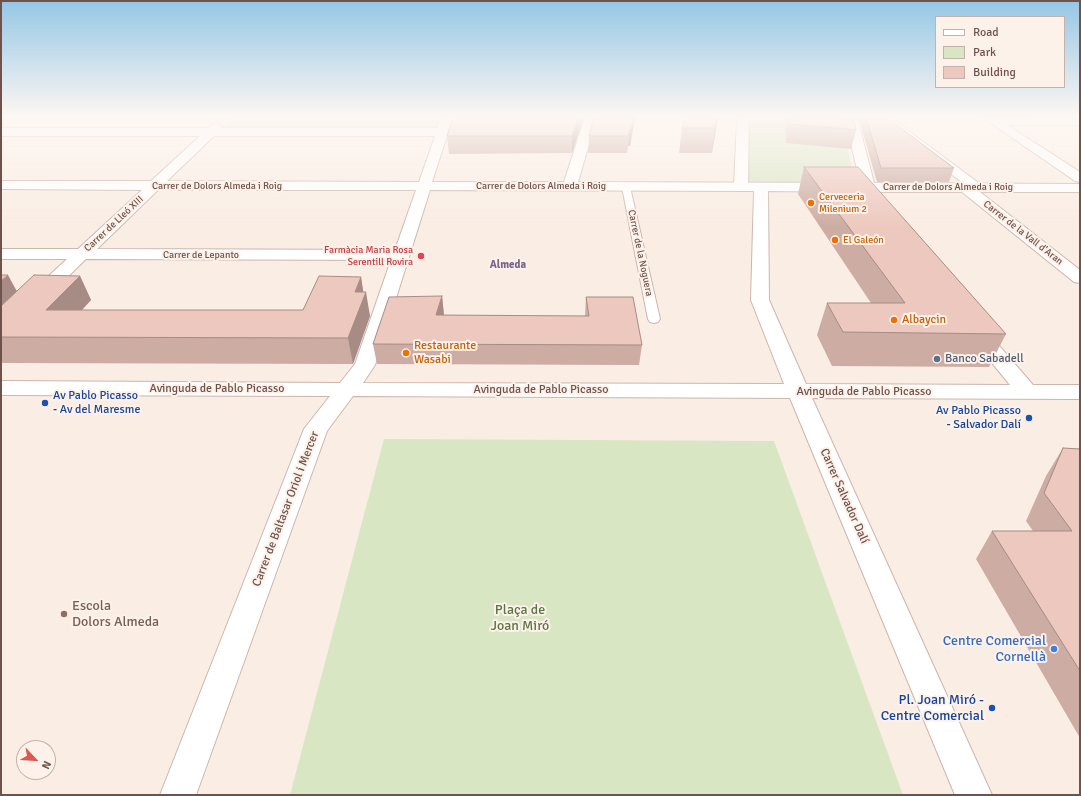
<!DOCTYPE html>
<html>
<head>
<meta charset="utf-8">
<style>
  body { margin:0 }
  #map { position:relative; width:1081px; height:796px; overflow:hidden; background:#faede4; font-family:Signika,sans-serif }
  canvas { display:block }
  .frame { position:absolute; inset:0; border:2px solid #70524c; pointer-events:none }
  .legend { position:absolute; left:935px; top:16px; width:130px; height:72px; box-sizing:border-box; background:#fdf2ea; border:1px solid #c5b2ab; margin:0; padding:5px 7px; list-style:none; font-size:12px; color:#70524c }
  .legend li { display:flex; align-items:center; gap:8px; height:20px }
  .legend b { width:20px; border:1px solid #c5b2ab }
  .north { position:absolute; left:16px; top:740px; width:40px; height:40px; box-sizing:border-box; background:#fdf2ea; border:1px solid #c5b2ab; border-radius:50%; rotate:115deg; font-size:11px; font-weight:700; line-height:16px; text-align:center; color:#70524c }
  .north::after { content:''; display:block; margin:auto; width:14px; height:18px; background:#d95a54; clip-path:polygon(50% 0,100% 100%,50% 72%,0 100%) }
</style>
</head>
<body>
<div id="map">
<canvas width="1081" height="796"></canvas>
<div class="frame"></div>
<ul class="legend">
<li><b style="height:5px;background:#fff"></b>Road</li>
<li><b style="height:11px;background:#d8e6c4"></b>Park</li>
<li><b style="height:11px;background:#edc8be"></b>Building</li>
</ul>
<div class="north">N</div>
</div>
<script>
const g = document.querySelector('canvas').getContext('2d');
g.lineJoin = 'round';
function paint(path, color) { g.fillStyle = color; g.fill(path, 'evenodd'); }
const poly = rows => new Path2D(rows.map(r => 'M' + r).join(''));
function stroke(path, color, width, dash) { g.strokeStyle = color; g.lineWidth = width; g.lineCap = dash ? 'butt' : 'round'; g.setLineDash(dash || []); g.stroke(path); }
function write(font, color, halo, rows, align = 'center') {
  g.font = font + ' Signika,sans-serif'; g.lineWidth = 4; g.setLineDash([]); g.textBaseline = 'middle'; g.strokeStyle = halo; g.fillStyle = color; for (const [text, x, y, turn = 0] of rows) {
    g.save(); g.translate(x, y); g.rotate((+turn || 0) * Math.PI / 180); g.textAlign = isNaN(turn) ? turn : align; if (halo) g.strokeText(text, 0, 0); g.fillText(text, 0, 0); g.restore();
  }
}
const green = poly([
  [234,117,443,117,438,128,218,128,221,125,225,125],
  [747,117,840,117,854,178,860,182,758,184,749,181,748,179],
  [384,439,774,441,903,795,290,795]
]);
const lane = poly([
  [626,184,630,187,660,319,658,322,654,323,650,322,648,319,622,187,626,184]
]);
const street = poly([
  [441,117,453,117,432,182,564,182,585,117,597,117,578,182,860,183,845,117,857,117,874,183,1080,184,1080,192,980,192,1080,270,1080,283,1074,282,962,192,871,192,870,195,874,200,872,203,867,204,862,203,856,195,857,192,768,191,769,300,806,384,1010,385,966,331,969,327,976,325,983,327,1033,385,1080,385,1080,399,812,398,992,795,955,795,790,398,353,396,327,431,196,795,160,795,304,429,330,396,1,395,1,381,340,383,355,364,391,260,86,259,8,335,1,337,1,320,67,259,1,259,1,249,78,249,142,190,1,189,1,181,151,181,200,136,1,136,1,128,208,128,212,125,216,123,220,125,222,127,221,128,437,128,441,117],
  [214,136,435,136,419,182,167,181,214,136],
  [158,190,416,190,395,250,97,249,158,190],
  [430,190,754,191,751,300,784,384,363,383,375,365,430,190],
  [982,117,1080,119,1080,125,1007,125,1080,172,1080,182,1075,181,982,117]
]);
const secondary = poly([
  [737,117,749,117,748,187,746,190,741,191,736,190,734,187,737,117],
  [877,117,890,117,984,187,982,190,977,191,972,190,877,117]
]);
const wall = poly([
  [453,117,584,117,572,153,449,154,447,136],
  [594,117,635,117,630,146,628,146,627,153,588,153,589,136],
  [718,117,712,153,679,153,682,128],
  [785,117,853,117,856,130,851,149,786,143],
  [859,117,886,117,954,168,949,182,877,182,859,119],
  [804,167,1006,334,989,367,832,366,817,335,827,303,871,303,798,194],
  [1,275,17,291,80,276,91,300,82,310,303,310,361,277,363,292,370,316,353,364,1,363],
  [442,296,444,315,585,316,586,297,642,345,639,365,377,364,373,344],
  [1080,446,1080,738,976,559,992,531,1033,531,1026,521,1046,476,1063,448,1078,449]
]);
const shadedWall = poly([
  [579,117,584,117,572,153,572,136],
  [634,117,635,117,630,146,628,146,627,153,630,129],
  [717,117,718,117,712,153,715,128],
  [8,275,21,299,1,318,1,281],
  [80,276,91,300,59,335,46,310],
  [361,277,364,296,366,292,370,316,353,364,348,338,355,292],
  [442,296,444,316,436,315]
]);
const building = poly([
  [453,117,579,117,572,136,447,136,453,117],
  [594,117,634,117,631,129,630,129,628,136,589,136,594,117],
  [685,117,717,117,715,128,682,128,685,117],
  [790,117,853,117,856,130,790,124,790,117],
  [866,117,886,117,954,168,881,168,866,117],
  [804,167,858,167,1006,334,843,332,827,303,905,303,804,167],
  [1,275,8,275,1,281,1,275],
  [34,275,80,276,46,310,303,310,319,276,361,277,355,292,366,292,348,338,1,337,1,306,34,275],
  [442,296,436,315,589,316,586,297,633,297,642,345,373,344,389,297,442,296],
  [1063,448,1080,449,1080,671,992,531,1072,531,1044,493,1063,448]
]);
const markers = [
  [811,203,4,"#e8710a"],
  [835,240,4,"#e8710a"],
  [421,256,4,"#e0444e"],
  [894,320,4,"#e8710a"],
  [406,353,4,"#e8710a"],
  [937,359,4,"#5c6f8a"],
  [45,403,4,"#1a4fb4"],
  [1029,418,4,"#1a4fb4"],
  [64,614,4,"#8d6e63"],
  [1054,649,4,"#3f7fe0"],
  [992,708,4,"#1a4fb4"]
];
const farStreetnames = [
  ["Carrer de Dolors Almeda i Roig",217,186],
  ["Carrer de Dolors Almeda i Roig",541,186],
  ["Carrer de Dolors Almeda i Roig",948,187],
  ["Carrer de Lleó XIII",114,224,-43],
  ["Carrer de la Vall d'Aran",1023,233,38],
  ["Carrer de la Noguera",640,253,78],
  ["Carrer de Lepanto",201,255]
];
const farFoodnames = [
  ["Cerveceria",819,197],
  ["Milenium 2",819,209],
  ["El Galeón",843,240]
];
const farHealthnames = [
  ["Farmàcia Maria Rosa",413,250],
  ["Serentill Rovira",413,262]
];
const farNeighbourhoodnames = [
  ["Almeda",508,265]
];
const foodNames = [
  ["Albaycin",902,320],
  ["Restaurante",414,346],
  ["Wasabi",414,360]
];
const serviceNames = [
  ["Banco Sabadell",945,359]
];
const streetNames = [
  ["Avinguda de Pablo Picasso",217,389],
  ["Avinguda de Pablo Picasso",541,390],
  ["Avinguda de Pablo Picasso",864,392],
  ["Carrer Salvador Dalí",844,496,66],
  ["Carrer de Baltasar Oriol i Mercer",286,509,-69]
];
const transitNames = [
  ["Av Pablo Picasso",53,396],
  ["- Av del Maresme",53,410],
  ["Av Pablo Picasso",1021,411,"right"],
  ["- Salvador Dalí",1021,425,"right"]
];
const nearEducationnames = [
  ["Escola",72,606],
  ["Dolors Almeda",72,622]
];
const nearParknames = [
  ["Plaça de",520,610],
  ["Joan Miró",520,626]
];
const nearShopnames = [
  ["Centre Comercial",1046,641],
  ["Cornellà",1046,657]
];
const nearTransitnames = [
  ["Pl. Joan Miró -",984,700],
  ["Centre Comercial",984,716]
];
paint(green, '#d8e6c4');
stroke(lane, '#ccb6ae', 2);
stroke(street, '#ccb6ae', 2);
stroke(secondary, '#cfb5ac', 2);
paint(lane, '#fff');
paint(street, '#fff');
paint(secondary, '#fff');
paint(wall, '#ccaca3');
paint(shadedWall, '#a68c85');
paint(building, '#edc8be');
stroke(building, '#a68c85', 1);
const sky = g.createLinearGradient(0, 0, 0, 228);
sky.addColorStop(0, '#95c6e5');
sky.addColorStop(0.51, '#fdf7f3');
sky.addColorStop(1, '#fdf7f300');
g.fillStyle = sky;
g.fillRect(0, 0, 1081, 228);
for (const [x, y, r, color] of markers) { const dot = new Path2D(); dot.arc(x, y, r, 0, 2 * Math.PI); g.fillStyle = color; g.fill(dot); stroke(dot, '#fdf2ea', 1.5); }
write('10px', '#70524c', '#fdf2ea', farStreetnames);
write('10px', '#c56008', '#fdf2ea', farFoodnames, 'left');
write('10px', '#be3a42', '#fdf2ea', farHealthnames, 'right');
write('bold 11px', '#78648c', '#fdf2ea', farNeighbourhoodnames);
write('12px', '#c56008', '#fdf2ea', foodNames, 'left');
write('12px', '#4e5e75', '#fdf2ea', serviceNames, 'left');
write('12px', '#70524c', '#fdf2ea', streetNames);
write('12px', '#164399', '#fdf2ea', transitNames, 'left');
write('14px', '#785e54', '#fdf2ea', nearEducationnames, 'left');
write('14px', '#5c7545', '#fdf2ea', nearParknames);
write('14px', '#366cbe', '#fdf2ea', nearShopnames, 'right');
write('14px', '#164399', '#fdf2ea', nearTransitnames, 'right');
</script>
</body>
</html>
